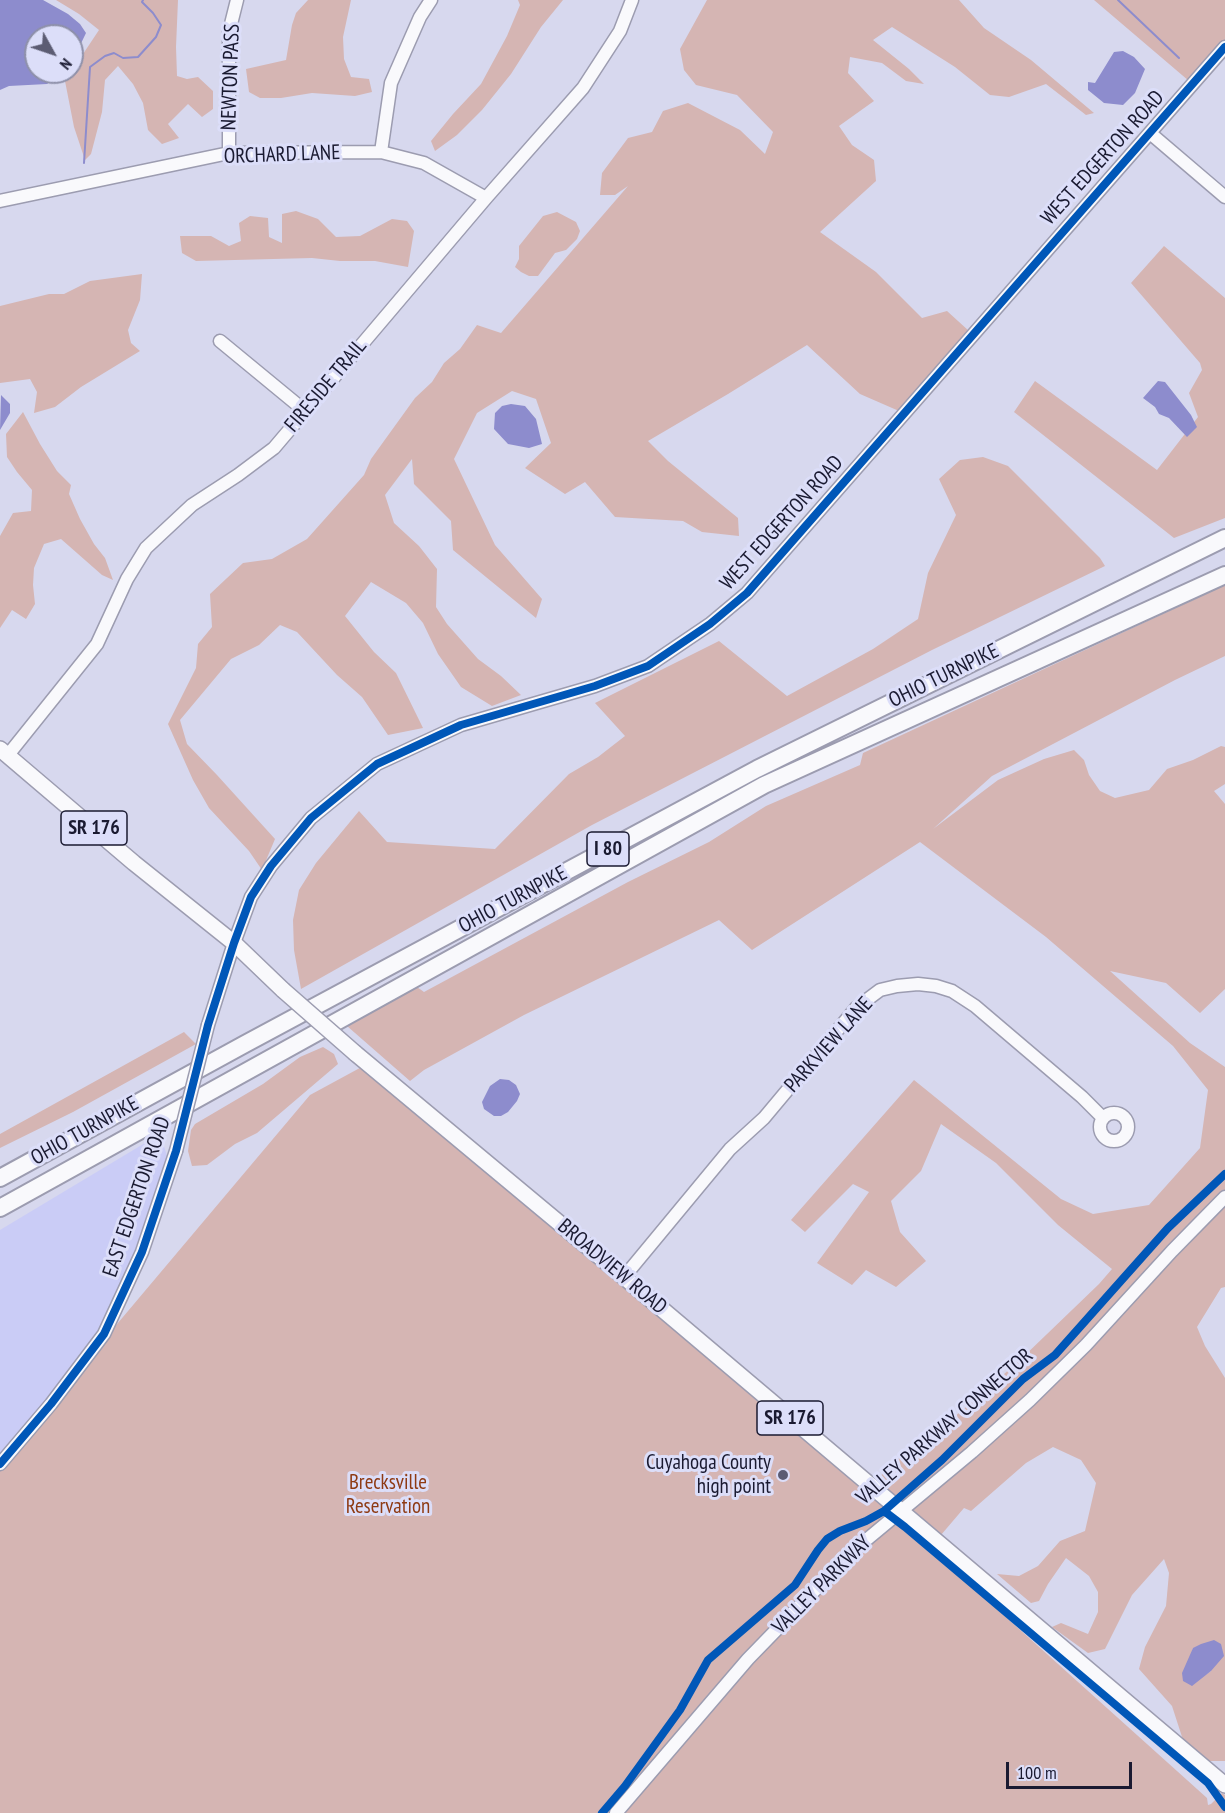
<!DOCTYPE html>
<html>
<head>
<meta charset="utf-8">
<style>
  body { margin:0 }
  #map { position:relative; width:1225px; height:1813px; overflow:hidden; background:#d7d8ee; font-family:"PT Sans Narrow",sans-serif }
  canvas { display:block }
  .north { position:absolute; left:24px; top:24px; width:60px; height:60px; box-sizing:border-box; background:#dcdef9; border:2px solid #8e90a9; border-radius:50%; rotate:130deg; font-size:16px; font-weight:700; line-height:24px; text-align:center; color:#1a1a31 }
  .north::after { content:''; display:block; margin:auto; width:21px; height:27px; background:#5c5c73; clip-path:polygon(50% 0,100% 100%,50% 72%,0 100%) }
  .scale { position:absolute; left:1006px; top:1762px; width:126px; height:27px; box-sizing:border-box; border:3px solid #1a1a31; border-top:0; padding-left:8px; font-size:18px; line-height:21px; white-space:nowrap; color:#1a1a31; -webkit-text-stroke:4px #dcdef9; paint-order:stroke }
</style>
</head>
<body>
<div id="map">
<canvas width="1225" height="1813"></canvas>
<div class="north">N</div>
<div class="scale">100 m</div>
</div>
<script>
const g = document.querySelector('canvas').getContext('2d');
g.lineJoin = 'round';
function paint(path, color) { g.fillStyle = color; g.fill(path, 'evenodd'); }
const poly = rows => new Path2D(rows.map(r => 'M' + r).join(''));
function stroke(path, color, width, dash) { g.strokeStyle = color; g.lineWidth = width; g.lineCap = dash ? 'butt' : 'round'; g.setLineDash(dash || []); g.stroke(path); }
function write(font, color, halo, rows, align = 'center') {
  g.font = font + ' "PT Sans Narrow",sans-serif'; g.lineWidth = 6; g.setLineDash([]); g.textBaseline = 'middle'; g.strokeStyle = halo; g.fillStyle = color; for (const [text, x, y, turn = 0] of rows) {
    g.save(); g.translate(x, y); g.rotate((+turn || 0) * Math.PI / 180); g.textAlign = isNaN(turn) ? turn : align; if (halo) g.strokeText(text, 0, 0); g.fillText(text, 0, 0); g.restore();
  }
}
const built = poly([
  [160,1134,168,1159,125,1285,96,1337,0,1460,0,1230]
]);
const green = poly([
  [56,0,178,0,176,47,177,76,187,79,198,77,213,91,213,109,202,117,188,104,168,124,179,138,162,144,148,130,143,103,133,84,118,66,105,80,102,112,91,154,85,160,74,127,65,81,99,30,79,14],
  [308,0,351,0,343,37,344,59,351,77,369,79,372,92,355,96,312,93,281,98,260,98,249,92,246,69,286,60,292,25,296,13],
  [518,0,563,0,541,27,511,74,482,110,457,135,435,151,431,141,453,114,481,84,507,36,520,5],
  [707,0,959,0,984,28,1031,60,1094,113,1086,115,1046,84,1009,97,990,95,955,67,892,27,873,40,909,69,924,84,906,81,882,63,850,57,848,73,874,101,839,126,852,145,874,160,876,181,820,232,876,272,922,318,947,311,969,331,899,411,860,394,807,345,728,394,648,441,668,461,738,518,739,536,702,532,683,521,615,517,585,482,565,494,525,468,551,443,536,399,512,391,477,413,454,459,495,545,542,599,536,618,453,550,451,521,414,484,412,459,385,495,394,523,419,546,437,569,436,607,447,624,478,659,501,676,521,695,492,706,461,687,438,654,423,623,406,603,371,582,345,616,374,652,396,673,423,728,388,735,362,697,337,675,297,632,280,625,259,645,231,659,180,720,187,744,217,775,275,839,262,870,249,851,209,808,193,780,168,724,196,668,198,644,212,627,210,594,243,563,272,559,307,539,364,475,371,459,415,398,432,382,444,363,460,349,477,325,501,333,628,186,615,195,600,195,602,173,628,138,652,132,663,111,688,103,740,130,765,154,773,132,737,95,696,85,684,70,680,49],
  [1094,0,1225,0,1225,40,1189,81],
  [296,211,318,219,336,237,360,236,392,219,407,221,414,231,408,267,375,261,340,261,312,258,196,261,182,253,180,236,211,236,229,246,241,241,239,223,250,216,268,218,269,237,282,243,282,214],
  [557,212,576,222,580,231,577,239,566,250,555,253,538,276,529,276,521,272,515,267,519,259,519,246,543,216],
  [1164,246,1225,298,1225,518,1174,538,1014,412,1035,381,1157,470,1198,417,1189,393,1202,370,1200,363,1131,283],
  [142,274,140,300,128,330,131,343,140,351,81,387,55,407,34,413,37,392,30,379,0,383,0,306,49,294,64,294,90,281],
  [23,412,40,444,57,471,71,485,69,494,80,519,94,544,105,558,113,580,102,575,61,539,44,544,34,568,33,585,35,604,26,619,12,610,0,628,0,536,13,513,31,511,32,490,17,472,7,457,6,434],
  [983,457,1008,466,1100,558,1105,566,932,650,592,825,301,989,294,950,293,920,299,890,316,863,359,811,387,842,495,849,569,774,598,757,625,736,595,703,719,641,787,696,873,649,918,619,928,573,956,515,939,479,960,460],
  [1225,585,1225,656,1175,680,992,776,933,829,998,780,1044,759,1074,750,1084,760,1089,775,1100,791,1115,798,1149,790,1167,769,1193,760,1221,746,1225,747,1225,784,1214,791,1225,804,1225,989,1200,1013,1166,983,1110,971,1190,1043,1225,1067,1225,1287,1221,1288,1197,1327,1205,1346,1225,1378,1225,1761,1208,1761,1184,1743,1172,1706,1139,1669,1145,1647,1166,1606,1169,1573,1164,1559,1132,1595,1105,1649,1088,1653,1052,1627,1061,1623,1088,1634,1098,1612,1098,1592,1089,1576,1066,1558,1048,1584,1039,1601,1031,1603,997,1574,1019,1576,1038,1566,1060,1541,1085,1531,1096,1483,1081,1460,1053,1447,1026,1463,971,1511,964,1508,935,1542,995,1593,988,1601,1207,1798,1208,1805,1211,1804,1222,1793,1225,1795,1225,1813,0,1813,0,1463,310,1095,369,1063,868,1485,897,1463,896,1460,936,1432,978,1397,1020,1360,1099,1284,1112,1269,1058,1225,996,1163,941,1124,921,1171,891,1201,900,1232,926,1261,896,1287,866,1270,852,1285,817,1263,869,1192,853,1184,805,1232,791,1220,914,1080,1061,1199,1093,1214,1149,1205,1200,1148,1208,1090,1173,1046,1046,937,920,842,752,950,719,920,524,1015,424,1070,410,1081,347,1026,417,987,424,992,628,882,709,842,766,806,860,765,863,753],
  [1193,1648,1211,1671,1205,1675,1192,1653],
  [184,1032,196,1044,73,1112,0,1148,0,1134],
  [323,1047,334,1054,338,1064,257,1133,235,1144,207,1165,192,1166,188,1151,191,1130,195,1124,263,1084,300,1057]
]);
const water = poly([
  [0,0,43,0,68,14,80,24,86,33,72,62,72,36,36,36,36,72,64,72,47,84,9,86,0,90],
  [1123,51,1134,57,1145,69,1135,93,1123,105,1104,103,1088,90,1088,82,1095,83,1114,52],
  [1158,381,1165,382,1191,415,1197,427,1187,437,1169,418,1159,414,1155,407,1143,398],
  [1,395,10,404,10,413,0,430],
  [511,404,525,406,536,419,542,444,529,448,508,444,494,429,495,413,502,406],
  [500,1079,509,1080,516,1085,520,1094,517,1101,508,1112,501,1116,494,1116,484,1109,482,1102,490,1086],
  [1214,1640,1221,1644,1224,1656,1211,1671,1192,1686,1183,1681,1182,1673,1193,1648,1201,1644]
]);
const stream = poly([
  [1118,0,1179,58],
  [84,163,90,67,105,56,114,53,123,58,138,57,156,37,161,25,153,13,142,2,143,0]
]);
const minor = poly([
  [1150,133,1225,197],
  [381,152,391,83,420,17,431,0],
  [229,153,229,32,237,0],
  [0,201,229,153,381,152,424,163,486,198],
  [220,341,305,411],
  [8,755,97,644,127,579,146,548,192,505,238,475,274,448,486,198,583,88,620,31,632,0],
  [208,1025,234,943,251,897,271,866,311,818,377,764,461,725,595,686,648,666,710,624,747,593,1225,47],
  '1100 1127a14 14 0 1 1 28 0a14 14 0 1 1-28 0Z',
  [624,1277,730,1149,764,1118,856,1008,880,990,897,986,918,984,936,986,952,991,975,1006,1082,1097,1103,1118],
  [0,1464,51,1404,104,1334,142,1252,176,1151],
  [616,1813,748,1659,818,1587,859,1546,972,1452,1030,1400,1086,1345,1172,1251,1225,1197]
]);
const major = poly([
  [0,749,134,863,234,943,283,990],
  [355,1053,624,1277,1225,1785]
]);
const highway = poly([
  [0,1178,245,1044,757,769,1225,538],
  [0,1208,764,785,1225,575]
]);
const minorBridge = poly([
  [176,1151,208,1025]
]);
const majorBridge = poly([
  [283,990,355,1053]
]);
const cycleway = poly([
  [0,1464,51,1404,104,1334,142,1252,176,1151,208,1025,234,943,251,897,271,866,311,818,377,764,461,725,595,686,648,666,710,624,747,593,1225,47],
  [884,1511,905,1527,1208,1783,1225,1807],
  [602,1813,625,1786,680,1710,708,1660,795,1585,818,1550,827,1539,840,1531,866,1521,884,1511,942,1460,1023,1379,1055,1355,1168,1228,1225,1174]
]);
const markers = [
  [783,1475,6,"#5c5c73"]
];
const shields = [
  [94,828,66],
  [608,849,42],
  [790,1418,66]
];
const shieldNames = [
  ["SR 176",94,828],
  ["I 80",608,849],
  ["SR 176",790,1418]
];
const streetNames = [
  ["NEWTON PASS",231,77,-88],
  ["ORCHARD LANE",282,155,-2],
  ["WEST EDGERTON ROAD",1103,158,-48],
  ["FIRESIDE TRAIL",326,386,-50],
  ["WEST EDGERTON ROAD",782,523,-48],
  ["OHIO TURNPIKE",944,676,-26],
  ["OHIO TURNPIKE",513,900,-28],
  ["PARKVIEW LANE",829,1045,-48],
  ["OHIO TURNPIKE",85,1131,-29],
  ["EAST EDGERTON ROAD",137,1197,-71],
  ["BROADVIEW ROAD",612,1267,40],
  ["VALLEY PARKWAY CONNECTOR",945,1427,-41],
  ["VALLEY PARKWAY",822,1585,-45]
];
const poiNames = [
  ["Cuyahoga County",771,1463],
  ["high point",771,1487]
];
const parkNames = [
  ["Brecksville",388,1483],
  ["Reservation",388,1507]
];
paint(built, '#caccf6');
paint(green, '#d5b5b3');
paint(water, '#8d8ccd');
stroke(stream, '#8d8ccd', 2);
stroke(minor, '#9c9cb0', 15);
stroke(major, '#9c9cb0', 18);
stroke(highway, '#9c9cb0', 20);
stroke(minor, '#f9f9fc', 12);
stroke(major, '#f9f9fc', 15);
stroke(highway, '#f9f9fc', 16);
stroke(minorBridge, '#9c9cb0', 15, []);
stroke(majorBridge, '#9c9cb0', 18, []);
stroke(minorBridge, '#f9f9fc', 12);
stroke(majorBridge, '#f9f9fc', 15);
stroke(cycleway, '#0057b8', 8);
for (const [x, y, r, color] of markers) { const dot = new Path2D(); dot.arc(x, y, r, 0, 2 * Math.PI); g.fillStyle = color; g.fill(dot); stroke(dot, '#dcdef9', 2); }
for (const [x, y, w] of shields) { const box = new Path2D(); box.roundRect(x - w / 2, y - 17, w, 34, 4.5); g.fillStyle = '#dcdef9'; g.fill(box); stroke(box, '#1a1a31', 1.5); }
write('bold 20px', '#1a1a31', null, shieldNames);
write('21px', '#1a1a31', '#dcdef9', streetNames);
write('21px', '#1a1a31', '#dcdef9', poiNames, 'right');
write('21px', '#8e3a13', '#dcdef9', parkNames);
</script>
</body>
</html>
